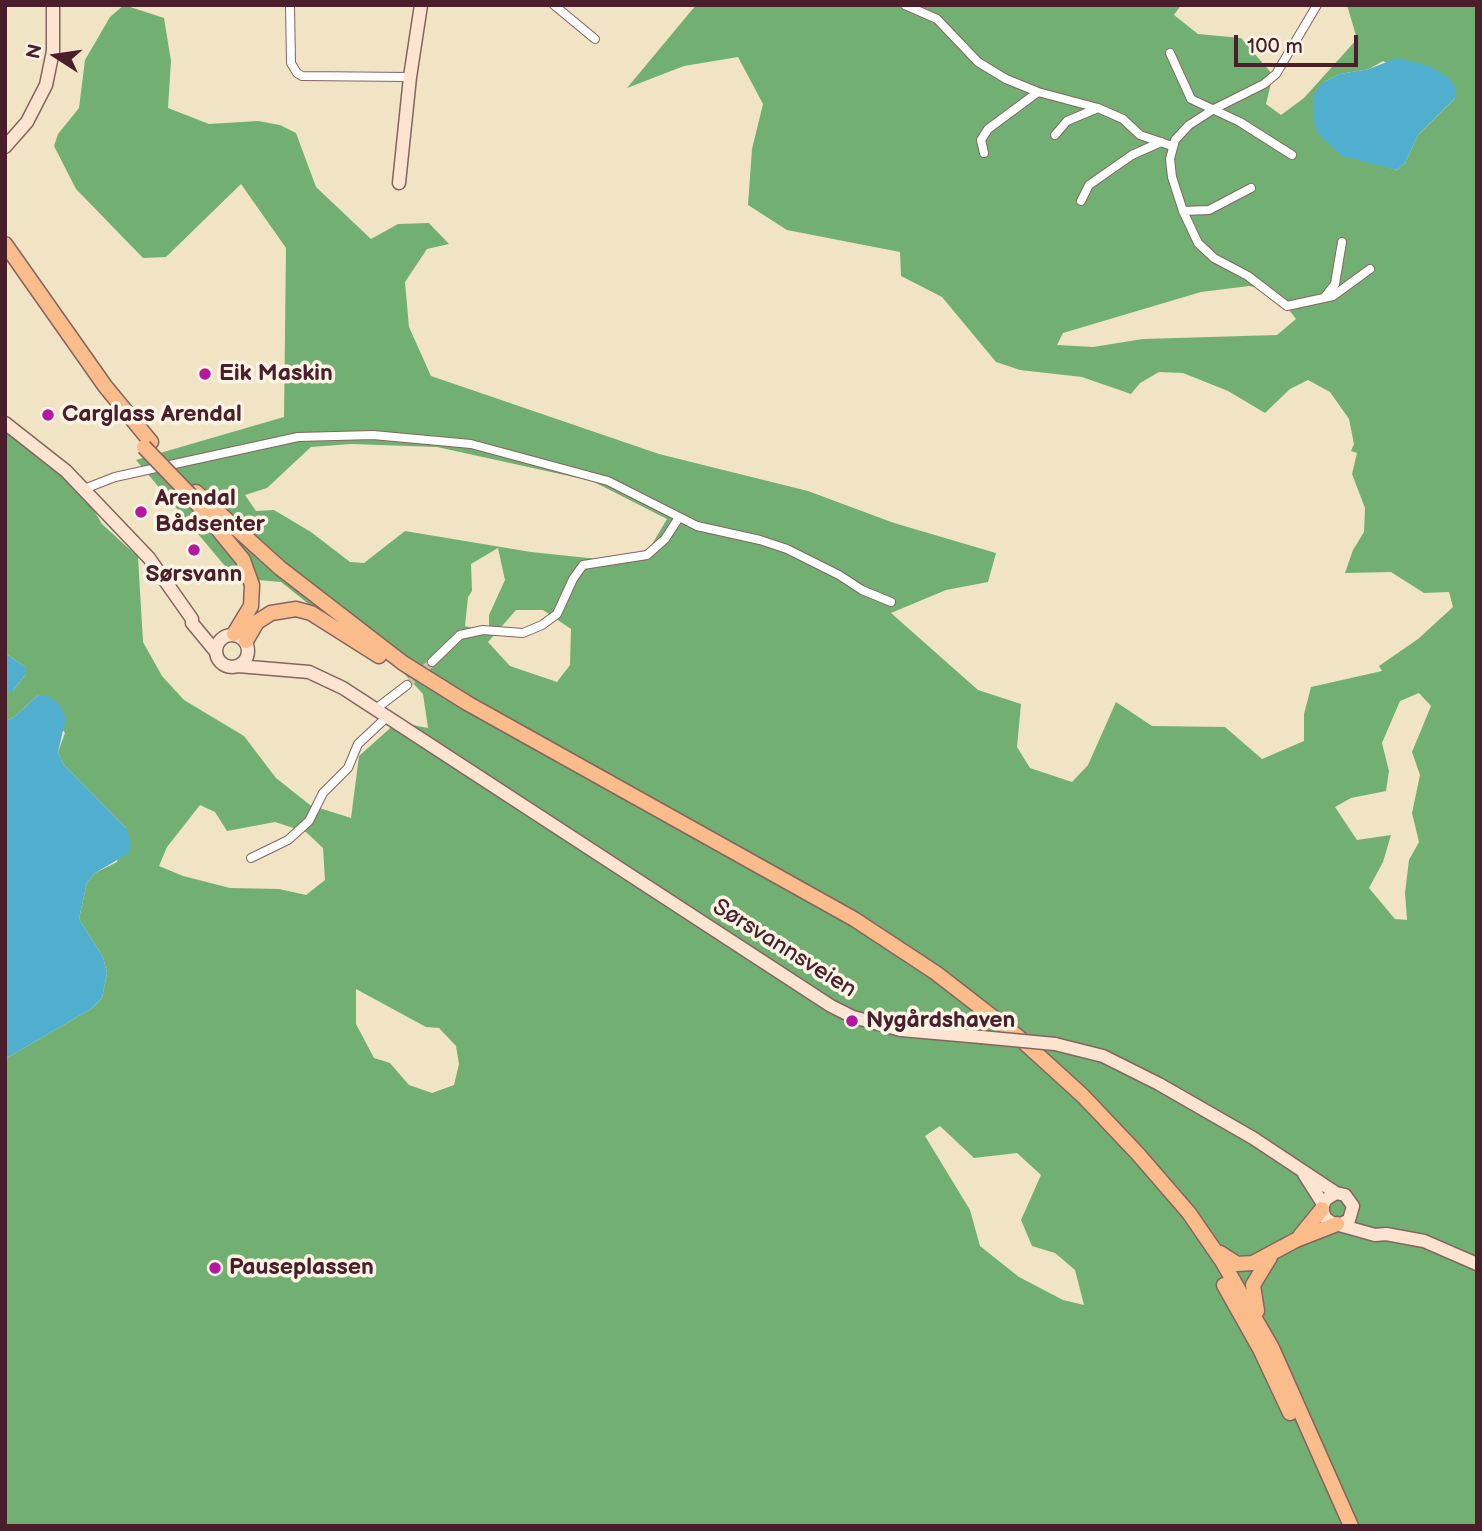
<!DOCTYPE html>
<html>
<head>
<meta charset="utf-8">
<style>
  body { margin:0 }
  #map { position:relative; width:1482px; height:1531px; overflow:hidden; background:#f0e4c5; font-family:"Balsamiq Sans",sans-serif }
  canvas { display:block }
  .frame { position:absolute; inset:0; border:7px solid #4a1f2b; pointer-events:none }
  .north { position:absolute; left:21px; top:21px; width:70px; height:70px; -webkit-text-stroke:5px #fcf5e5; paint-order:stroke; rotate:282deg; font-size:19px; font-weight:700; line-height:28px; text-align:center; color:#4a1f2b }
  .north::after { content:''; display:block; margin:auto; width:24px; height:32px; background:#4a1f2b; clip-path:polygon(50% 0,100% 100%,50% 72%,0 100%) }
  .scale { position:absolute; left:1234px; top:35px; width:124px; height:32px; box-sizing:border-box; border:4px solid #4a1f2b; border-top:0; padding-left:9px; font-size:21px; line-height:24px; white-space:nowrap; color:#4a1f2b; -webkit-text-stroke:5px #fcf5e5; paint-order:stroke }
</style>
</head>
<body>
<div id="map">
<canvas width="1482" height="1531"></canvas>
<div class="frame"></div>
<div class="north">N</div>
<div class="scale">100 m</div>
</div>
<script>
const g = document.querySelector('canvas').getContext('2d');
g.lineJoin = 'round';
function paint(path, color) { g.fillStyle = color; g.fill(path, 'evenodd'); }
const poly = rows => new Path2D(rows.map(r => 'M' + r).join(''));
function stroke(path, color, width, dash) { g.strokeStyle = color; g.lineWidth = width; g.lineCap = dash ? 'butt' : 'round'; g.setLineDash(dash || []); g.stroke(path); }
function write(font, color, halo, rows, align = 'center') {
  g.font = font + ' "Balsamiq Sans",sans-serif'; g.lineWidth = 7; g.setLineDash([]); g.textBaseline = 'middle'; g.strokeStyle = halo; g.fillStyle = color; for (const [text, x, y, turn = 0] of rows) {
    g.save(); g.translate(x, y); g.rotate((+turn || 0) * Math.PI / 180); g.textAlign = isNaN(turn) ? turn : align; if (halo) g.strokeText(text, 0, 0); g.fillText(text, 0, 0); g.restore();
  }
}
const forest = poly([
  [124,5,164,18,171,61,168,108,209,124,258,121,280,125,296,133,316,187,371,239,398,224,429,223,449,244,427,249,405,282,409,327,431,376,659,454,808,491,894,523,996,553,988,582,946,590,891,613,978,690,1021,704,1017,747,1030,768,1072,782,1088,765,1116,702,1152,726,1225,727,1262,759,1304,741,1304,714,1311,687,1382,671,1379,666,1418,639,1453,607,1449,592,1424,593,1391,572,1345,573,1353,550,1364,532,1365,508,1352,474,1357,453,1351,451,1354,444,1349,419,1330,392,1308,380,1290,389,1265,413,1228,391,1183,373,1159,372,1140,383,1131,394,1082,377,1020,370,996,362,942,297,901,276,900,252,787,230,748,205,752,149,763,104,738,57,684,66,627,88,696,5,1181,5,1174,15,1198,34,1241,38,1273,75,1266,104,1281,115,1304,98,1357,39,1347,5,1477,5,1477,1526,5,1526,5,1059,91,1009,102,998,107,973,103,957,79,919,87,882,95,873,117,862,126,828,63,764,58,752,65,733,38,695,13,718,5,721,5,691,13,691,25,675,25,667,5,653,5,427,73,475,102,524,138,557,143,642,162,676,184,700,244,736,276,778,310,805,351,818,359,756,397,722,428,728,423,694,397,666,355,641,281,582,235,578,136,460,284,417,286,248,241,184,166,257,143,258,76,189,54,146,58,134,79,108,85,60,110,17],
  [1383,61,1455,98,1418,135,1405,163,1397,170,1384,166,1324,82,1340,74,1369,69],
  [1249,286,1274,291,1296,319,1277,335,1143,339,1093,347,1057,345,1063,333,1201,292],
  [351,444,437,447,592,481,667,519,648,551,607,560,531,552,405,531,364,563,350,562,311,532,274,510,256,511,245,495,267,488,311,447],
  [498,548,505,580,489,615,489,632,465,626,468,597,472,591,471,564],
  [516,610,543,610,571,629,570,665,557,682,510,666,488,642],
  [1419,693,1431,706,1412,752,1420,775,1412,813,1419,842,1409,860,1405,893,1407,920,1395,919,1369,888,1383,862,1391,835,1357,840,1335,807,1351,798,1386,791,1389,771,1382,743,1400,701],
  [200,805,215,812,227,831,275,822,306,832,323,848,325,880,306,895,279,889,230,888,183,876,159,866,167,847],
  [356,989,426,1027,439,1028,456,1046,459,1064,454,1085,432,1093,409,1085,390,1063,374,1058,356,1024],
  [940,1126,974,1158,1017,1153,1041,1175,1021,1220,1032,1246,1055,1253,1075,1270,1084,1305,1063,1300,1019,1277,980,1246,970,1210,925,1136]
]);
const water = poly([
  [1397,58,1429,66,1449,78,1456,89,1455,98,1418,135,1405,163,1397,170,1342,156,1318,134,1313,118,1314,94,1324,82,1340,74,1369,69],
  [5,653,25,667,25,675,13,691,5,691],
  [38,695,48,696,59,704,66,718,58,752,63,764,126,828,131,842,129,853,95,873,87,882,79,919,103,957,107,973,102,998,91,1009,5,1059,5,721,13,718]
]);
const streetTunnel = poly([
  [407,685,432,662]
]);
const street = poly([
  [290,5,291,63,297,73,302,76,410,77],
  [554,5,595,39],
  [905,5,937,19,978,62,1006,79,1038,92,1098,108,1123,119,1140,135,1172,146],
  [1317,5,1276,74,1264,84,1214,109,1189,125,1175,140,1170,159,1172,177,1183,211,1198,243,1214,258,1248,276,1287,306,1333,296,1370,269],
  [1170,53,1191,99,1240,122,1292,155],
  [1055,135,1067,121,1098,108],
  [984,153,981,140,988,129,1038,92],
  [1081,201,1089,185,1132,155,1161,142],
  [1183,211,1209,210,1251,188],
  [1324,298,1335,284,1342,242],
  [84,489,115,477,298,437,373,435,471,444,608,481,697,526,760,540,787,549,839,575,862,590,891,602],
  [432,662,460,635,483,630,523,633,542,625,557,614,573,579,583,565,647,555,665,539,678,519],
  [377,708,407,685],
  [251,858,288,840,309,821,323,793,348,768,358,744,388,716]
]);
const secondary = poly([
  [5,147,27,122,46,85,53,51,53,5],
  [399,183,410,77,421,5],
  [5,423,66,471,149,558,192,619,192,623,216,652],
  '216 651a16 16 0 1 1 32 0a16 16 0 1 1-32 0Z',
  [238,666,309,672,343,688,831,1006,853,1017,901,1030,981,1037],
  [1055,1044,1103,1056,1159,1084,1253,1138,1336,1193],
  [1304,1174,1323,1204],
  [1341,1224,1349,1220,1353,1206,1345,1195,1336,1193,1325,1200,1322,1209,1325,1218,1332,1223,1375,1235,1386,1234,1424,1241,1477,1264]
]);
const highway = poly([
  [5,244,105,386,151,442],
  [196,492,280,568,403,663,467,703,854,919,936,973,1016,1035,1083,1096,1138,1154,1189,1213,1222,1261,1272,1348,1351,1526],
  [194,500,243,560,252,585,251,606,234,634],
  [246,641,257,622,271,613,296,609,311,613,379,656],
  [1300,1236,1322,1209],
  [1220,1253,1237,1264,1253,1263,1296,1240,1337,1224],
  [1224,1285,1260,1349,1290,1413],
  [1257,1311,1253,1285,1270,1257]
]);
const secondaryBridge = poly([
  [981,1037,1055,1044]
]);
const highwayBridge = poly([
  [144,447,191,496]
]);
const markers = [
  [205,374,7,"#b5179e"],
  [48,415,7,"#b5179e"],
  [141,512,7,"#b5179e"],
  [194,550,7,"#b5179e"],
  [852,1021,7,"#b5179e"],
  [215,1268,7,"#b5179e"]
];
const poiNames = [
  ["Eik Maskin",219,374],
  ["Carglass Arendal",62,415],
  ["Arendal",155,499],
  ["Bådsenter",155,525],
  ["Sørsvann",194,575,"center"],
  ["Nygårdshaven",866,1021],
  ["Pauseplassen",229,1268]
];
const streetNames = [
  ["Sørsvannsveien",784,949,32]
];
paint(forest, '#71b072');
paint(water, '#50afcf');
stroke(streetTunnel, '#cfbda6', 8, [8, 4]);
stroke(street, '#846461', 10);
stroke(secondary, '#846461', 15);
stroke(highway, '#846461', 17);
stroke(street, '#fff', 8);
stroke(secondary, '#fde4d1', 12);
stroke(highway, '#fabc8b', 14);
stroke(secondaryBridge, '#846461', 15, []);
stroke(highwayBridge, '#846461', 17, []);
stroke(secondaryBridge, '#fde4d1', 12);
stroke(highwayBridge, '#fabc8b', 14);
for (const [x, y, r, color] of markers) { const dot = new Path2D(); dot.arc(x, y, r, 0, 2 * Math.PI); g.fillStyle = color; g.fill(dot); stroke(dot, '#fcf5e5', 2.5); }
write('bold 23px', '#4a1f2b', '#fcf5e5', poiNames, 'left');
write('23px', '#4a1f2b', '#fcf5e5', streetNames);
</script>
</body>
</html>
